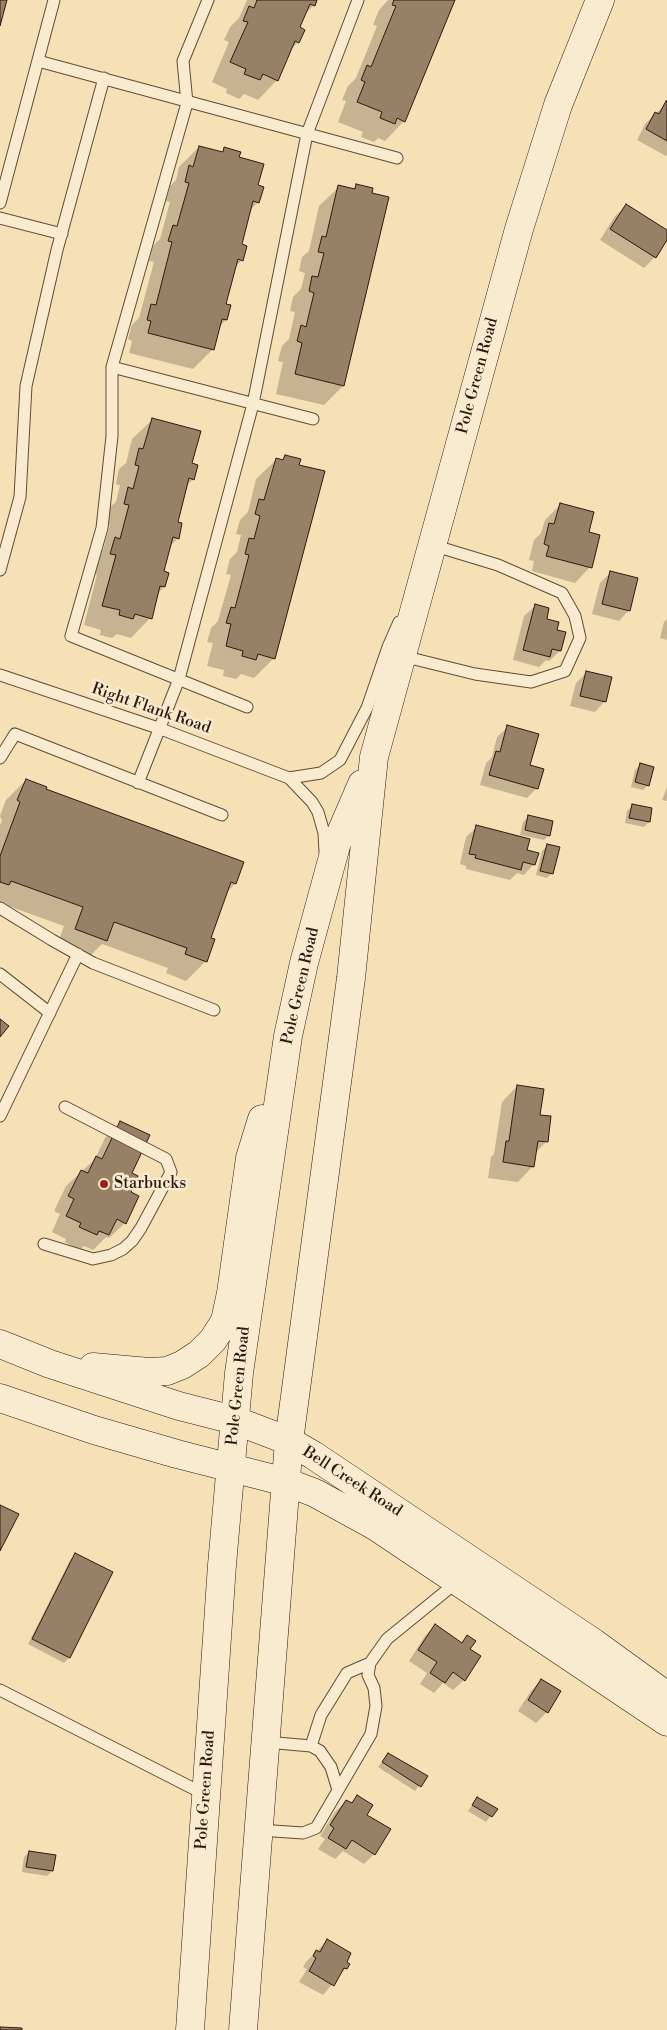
<!DOCTYPE html>
<html>
<head>
<meta charset="utf-8">
<style>
  body { margin:0 }
  canvas { display:block; background:#f6e0b5 }
</style>
</head>
<body>
<canvas width="667" height="2030"></canvas>
<script>
const g = document.querySelector('canvas').getContext('2d');
g.lineJoin = 'round';
function paint(path, color) { g.fillStyle = color; g.fill(path, 'evenodd'); }
const poly = rows => new Path2D(rows.map(r => 'M' + r).join(''));
function stroke(path, color, width, dash) { g.strokeStyle = color; g.lineWidth = width; g.lineCap = dash ? 'butt' : 'round'; g.setLineDash(dash || []); g.stroke(path); }
function write(font, color, halo, rows, align = 'center') {
  g.font = font + ' "Libre Bodoni",serif'; g.lineWidth = 5; g.setLineDash([]); g.textBaseline = 'middle'; g.strokeStyle = halo; g.fillStyle = color; for (const [text, x, y, turn = 0] of rows) {
    g.save(); g.translate(x, y); g.rotate((+turn || 0) * Math.PI / 180); g.textAlign = isNaN(turn) ? turn : align; if (halo) g.strokeText(text, 0, 0); g.fillText(text, 0, 0); g.restore();
  }
}
const shadow = poly([
  [247,0,316,0,314,5,304,15,299,28,298,42,289,51,277,80,258,100,244,94,239,99,226,93,227,89,212,82,229,42,224,40,230,27,239,18],
  [388,0,454,0,404,121,385,141,378,138,374,142,361,137,363,132,338,122,346,101,342,100,348,86,356,78,377,26,373,25,379,10],
  [667,103,667,155,666,156,637,140,645,124],
  [199,147,221,153,225,149,238,158,257,186,258,202,249,211,240,245,242,260,234,268,225,305,226,320,218,328,212,350,193,369,129,353,132,341,128,339,132,325,139,318,154,262,149,261,153,246,160,239,170,202,166,201,170,186,176,180,179,167],
  [357,186,343,386,324,405,276,394,283,362,278,361,282,346,289,339,295,312,290,311,293,297,301,289,305,273,299,271,302,257,309,251,319,206,339,187,352,190],
  [626,206,667,232,667,237,655,257,644,268,600,240,615,216],
  [152,420,191,464,193,479,186,486,176,523,178,538,170,546,162,572,164,587,157,594,150,618,131,638,117,634,112,638,100,635,101,630,84,625,97,575,91,573,96,558,103,550,110,525,105,524,109,508,116,502,120,485,116,484,119,469,126,463,132,439],
  [285,457,274,658,254,678,241,674,236,679,223,676,224,670,207,666,213,643,207,642,211,628,218,621,231,575,226,574,230,559,237,552,241,535,236,534,240,520,248,512,256,479,276,460,281,461],
  [560,505,587,533,590,567,575,583,532,571,534,561,529,560,534,540,541,533,545,520],
  [610,573,629,610,619,621,592,614,600,583],
  [535,606,556,631,560,651,549,661,546,660,539,667,513,660,524,616],
  [667,619,667,640,660,638,664,622],
  [587,672,605,701,595,712,570,706,576,683],
  [508,727,528,766,537,788,527,798,480,785,486,763,492,757,497,737],
  [640,765,648,785,643,790,631,787,635,770],
  [26,780,44,790,243,863,235,884,226,893,209,939,206,961,186,981,166,973,168,968,102,944,86,960,56,949,64,926,0,903,0,825,2,821,0,816,6,800],
  [667,787,667,801,662,800],
  [632,806,649,822,644,827,625,823,627,811],
  [528,817,549,835,544,840,520,835,523,822],
  [477,827,526,850,534,864,524,875,517,873,510,880,466,869,466,866,460,864,466,837],
  [547,846,552,873,547,878,536,875,542,851],
  [517,1086,539,1116,546,1142,535,1153,533,1166,518,1182,488,1178,491,1157,494,1154,502,1102],
  [121,1123,130,1174,125,1223,109,1238,106,1237,93,1250,84,1246,80,1250,65,1242,66,1239,52,1232,60,1214,54,1211,66,1186,95,1159,105,1138],
  [75,1555,112,1573,69,1658,64,1663,28,1644,70,1560],
  [435,1626,461,1643,467,1637,469,1649,464,1680,453,1690,443,1683,434,1693,420,1684,427,1673,409,1661,425,1636],
  [541,1680,559,1692,547,1712,536,1723,518,1711,531,1691],
  [388,1755,426,1776,415,1791,378,1767],
  [357,1797,366,1815,374,1854,364,1864,343,1851,335,1859,318,1849,325,1839,320,1836,335,1812,346,1801,350,1804],
  [477,1798,496,1809,486,1822,468,1811],
  [29,1852,52,1871,47,1876,22,1872,24,1857],
  [327,1941,345,1962,346,1968,323,1995,299,1982,307,1969,303,1967,306,1962]
]);
const building = poly([
  [0,0,7,0,0,26,0,0],
  [257,0,317,0,315,6,310,4,300,27,305,30,299,43,295,41,278,81,263,74,260,80,244,74,246,69,230,62,248,22,243,21,249,6,254,8,257,0],
  [394,0,455,0,405,122,397,118,395,124,380,118,382,112,357,102,365,82,361,80,367,65,371,67,396,6,392,5,394,0],
  [666,101,667,101,667,141,646,129,655,112,659,114,666,101],
  [199,146,223,152,224,147,241,152,239,157,264,164,258,185,264,187,259,203,253,201,242,244,247,246,243,261,238,259,226,304,231,305,227,320,222,319,214,350,148,333,151,321,147,320,151,304,156,305,172,242,168,241,173,225,177,226,189,183,185,182,189,165,193,167,199,146],
  [356,184,373,188,372,193,389,197,344,386,295,374,302,343,297,341,301,325,306,327,314,293,309,291,312,276,318,277,324,253,318,252,322,236,326,237,338,185,355,189,356,184],
  [626,204,667,230,667,240,656,258,610,229,626,204],
  [152,418,201,431,192,463,198,465,194,480,189,478,178,522,182,523,179,539,173,537,164,571,169,573,165,587,160,586,152,619,135,614,133,619,119,615,120,610,102,606,116,555,110,554,115,537,120,539,129,505,124,504,128,487,133,489,139,466,135,465,139,448,143,449,152,418],
  [285,455,301,459,299,465,325,471,275,659,258,654,256,660,242,656,243,651,226,646,231,624,226,623,231,607,235,608,249,555,245,554,249,538,254,539,260,516,255,514,259,499,264,500,276,458,283,460,285,455],
  [560,503,594,512,589,532,600,535,592,568,546,556,549,546,544,544,549,523,554,524,560,503],
  [610,571,638,578,630,611,602,604,610,571],
  [535,604,549,608,547,619,559,622,557,630,566,632,561,651,552,649,550,657,523,650,535,604],
  [586,671,612,677,606,702,580,696,586,671],
  [507,725,539,734,530,765,544,769,538,789,489,775,496,751,500,752,507,725],
  [640,763,654,767,649,786,635,782,640,763],
  [26,779,47,787,46,789,244,862,236,884,231,882,211,938,215,939,207,962,185,954,187,948,114,922,107,941,75,929,83,907,11,881,9,885,0,882,0,856,20,802,17,800,26,779],
  [632,804,652,808,650,822,629,818,632,804],
  [528,815,553,821,550,836,525,830,528,815],
  [476,825,530,839,527,850,539,853,535,865,523,862,521,870,475,858,476,855,469,854,476,825],
  [547,844,560,847,553,874,540,871,547,844],
  [0,1019,9,1026,0,1037,0,1019],
  [517,1085,544,1089,540,1115,551,1116,548,1142,538,1141,534,1167,503,1162,506,1141,509,1141,517,1085],
  [120,1121,150,1135,132,1173,138,1176,131,1192,139,1196,126,1224,117,1219,109,1235,99,1231,97,1235,79,1227,81,1223,66,1216,74,1199,68,1196,81,1170,88,1173,96,1156,102,1159,120,1121],
  [0,1505,19,1514,0,1551,0,1505],
  [75,1553,113,1572,70,1658,32,1639,75,1553],
  [435,1624,462,1643,467,1635,476,1641,470,1649,481,1656,465,1681,453,1672,445,1683,430,1673,437,1662,418,1650,435,1624],
  [541,1679,561,1691,548,1713,528,1700,541,1679],
  [388,1753,428,1776,421,1787,382,1762,388,1753],
  [357,1795,373,1805,367,1815,391,1829,375,1855,352,1840,346,1849,328,1838,334,1828,330,1825,346,1800,352,1803,357,1795],
  [477,1797,498,1809,492,1817,472,1805,477,1797],
  [29,1851,56,1855,53,1871,26,1867,29,1851],
  [327,1939,351,1953,347,1962,350,1964,347,1969,344,1968,334,1986,309,1971,316,1958,313,1956,316,1950,320,1952,327,1939],
  [0,2027,22,2028,22,2030,0,2030,0,2027]
]);
const lane = poly([
  [208,0,183,61,187,103,112,367,112,436,102,528,71,636,247,707],
  [38,61,397,158],
  [0,203,54,0],
  [0,218,62,234],
  [112,367,313,419],
  [0,570,20,497,26,386,57,250,104,78],
  [402,656,475,674,531,682,565,671,580,638,575,616,562,593,498,565,432,545],
  [0,675,161,729,289,778,312,802,318,812,324,833,325,852],
  [0,758,15,734,222,815],
  [289,778,321,773,340,760,367,708,388,647,399,622],
  [138,783,179,679,253,404,307,134,358,0],
  [0,908,52,940,93,963,214,1010],
  [0,974,50,1013],
  [0,1116,78,954],
  [44,1244,93,1259,111,1255,123,1249,132,1241,141,1228,171,1172,166,1159,65,1107],
  [0,1690,206,1795],
  [266,1742,311,1746,320,1751,331,1767,338,1790],
  [311,1746,321,1715,347,1673,370,1663],
  [259,1830,303,1833,316,1828,371,1734,376,1706,374,1688,368,1675,370,1663,387,1639,457,1582]
]);
const secondary = poly([
  [0,1344,50,1364,179,1406,234,1420,289,1441,313,1455,594,1643,667,1696],
  [93,1367,149,1372,167,1371,182,1365,199,1354,213,1340,225,1321,231,1293,250,1158,262,1119],
  [0,1398,94,1430,177,1454,286,1482,315,1493,375,1526,667,1722],
  [190,2030,222,1565,239,1373,288,1036,304,963,337,842,362,784],
  [243,2030,289,1441,351,978,374,757,519,229,558,105,600,0]
]);
const markers = [
  [104,1184,5,"#8f2418"]
];
const streetNames = [
  ["Pole Green Road",478,376,-75],
  ["Right Flank Road",151,709,19],
  ["Pole Green Road",301,986,-77],
  ["Pole Green Road",239,1386,-84],
  ["Bell Creek Road",352,1482,33],
  ["Pole Green Road",206,1790,-86]
];
const poiNames = [
  ["Starbucks",114,1184]
];
paint(shadow, '#0003');
paint(building, '#968066');
stroke(building, '#2e1910', 1);
stroke(lane, '#604b39', 13);
stroke(secondary, '#2e1910', 29);
stroke(lane, '#f9ebcf', 11);
stroke(secondary, '#f9ebcf', 28);
for (const [x, y, r, color] of markers) { const dot = new Path2D(); dot.arc(x, y, r, 0, 2 * Math.PI); g.fillStyle = color; g.fill(dot); stroke(dot, '#f9ebcf', 2); }
write('16px', '#2e1910', '#f9ebcf', streetNames);
write('16px', '#2e1910', '#f9ebcf', poiNames, 'left');
</script>
</body>
</html>
